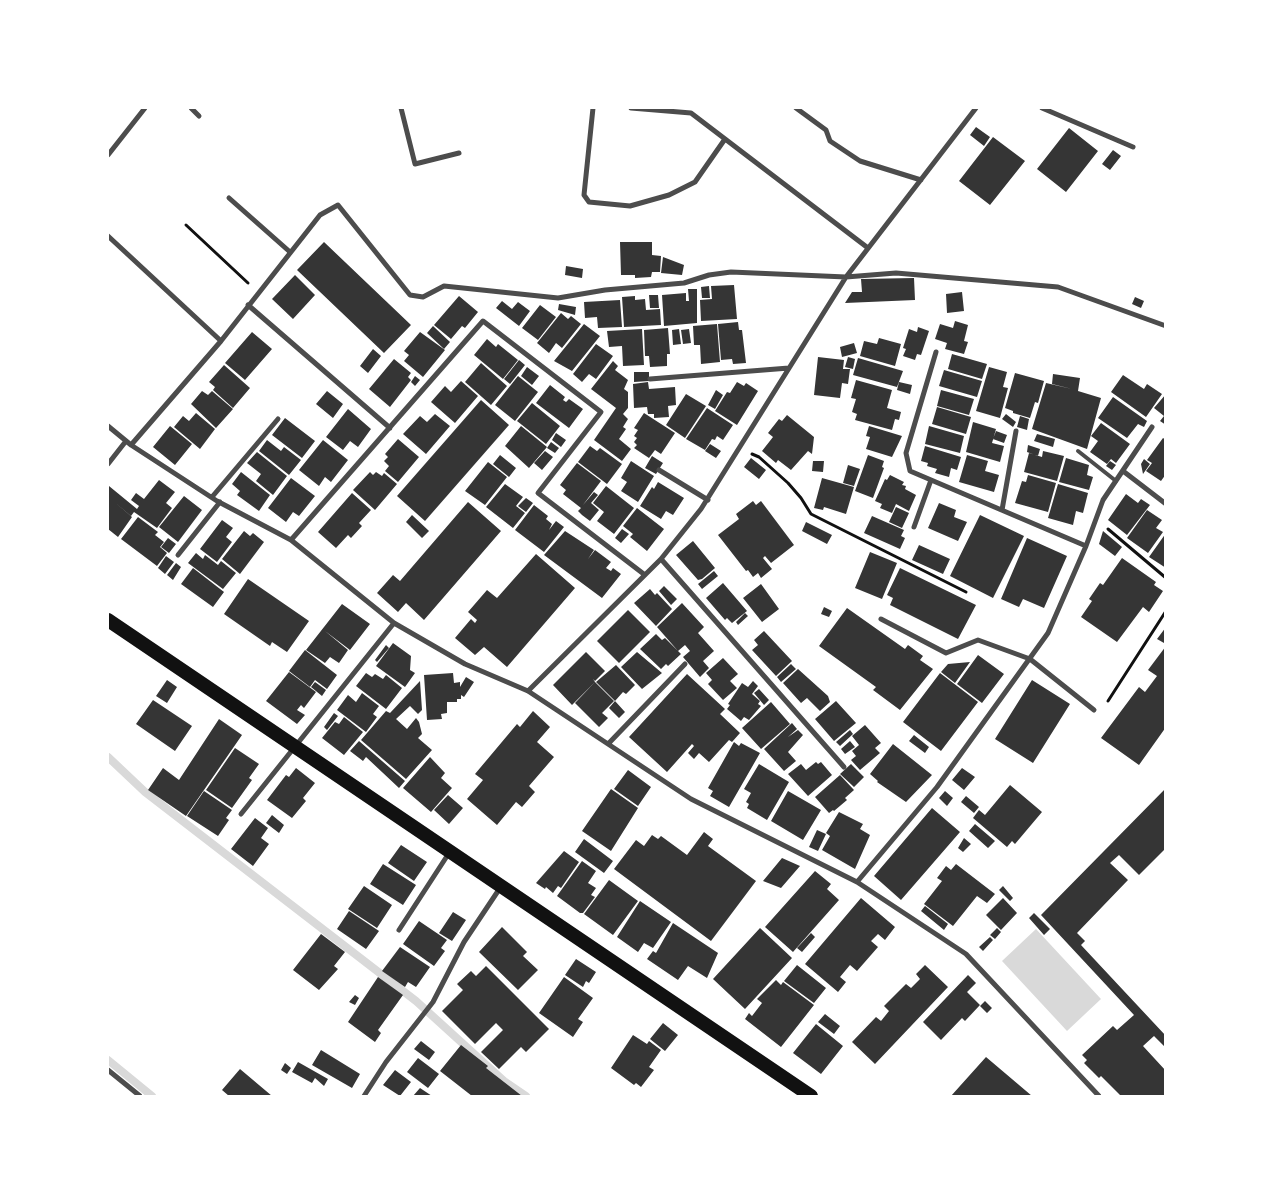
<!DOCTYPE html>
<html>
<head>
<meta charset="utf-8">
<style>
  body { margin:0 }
  #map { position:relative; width:1273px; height:1204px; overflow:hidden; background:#fff; font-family:Montserrat,sans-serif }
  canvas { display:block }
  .frame { position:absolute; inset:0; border:109px solid #fff; pointer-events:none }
</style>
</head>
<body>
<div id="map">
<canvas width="1273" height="1204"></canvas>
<div class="frame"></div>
</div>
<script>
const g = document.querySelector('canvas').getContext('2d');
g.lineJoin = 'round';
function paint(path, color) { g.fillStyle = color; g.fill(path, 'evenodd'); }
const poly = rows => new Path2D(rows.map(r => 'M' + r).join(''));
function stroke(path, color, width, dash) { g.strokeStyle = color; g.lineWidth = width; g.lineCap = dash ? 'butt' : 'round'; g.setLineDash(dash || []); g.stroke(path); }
const water = poly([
  [1036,929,1101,999,1067,1031,1002,961]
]);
const stream = poly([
  [108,757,145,792,416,1001,504,1081,526,1096],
  [108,1060,152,1096]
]);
const building = poly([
  [976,127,990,137,984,146,970,135],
  [1069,128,1098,151,1066,192,1037,169],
  [993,137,1025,161,990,205,959,181],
  [1113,150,1121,156,1110,170,1102,164],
  [324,242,411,325,384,353,297,270],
  [620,242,652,242,652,255,661,256,660,272,652,272,651,277,635,278,635,275,621,275],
  [663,257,684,265,682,275,661,273],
  [566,266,583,269,582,278,565,275],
  [295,275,315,295,293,319,272,299],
  [914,278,915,300,845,303,852,292,862,292,861,279],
  [734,285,737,319,701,321,700,300,712,299,711,286],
  [709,286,710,298,702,298,701,287],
  [688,289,697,289,697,323,664,326,662,295,686,293,686,301,689,301],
  [962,292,964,311,947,313,946,294],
  [649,295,658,295,659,308,650,308],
  [459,296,478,312,465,328,462,326,451,339,434,325],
  [635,296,635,300,645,299,646,310,660,309,661,325,624,327,622,297],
  [1135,297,1144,301,1141,308,1132,304],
  [620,300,622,327,598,328,597,317,585,318,584,302],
  [502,301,512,309,518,302,530,311,519,326,496,308],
  [559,304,576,307,575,315,558,310],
  [540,305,556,317,538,340,522,328],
  [561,313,568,319,571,316,581,324,562,348,556,343,549,353,537,343],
  [955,321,968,325,964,341,968,342,964,354,945,349,947,343,935,339,940,324,953,328],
  [738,322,739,330,742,330,746,363,733,364,732,359,721,360,718,324],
  [584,324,600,336,572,371,554,361],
  [717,324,720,362,701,364,700,345,694,345,693,326],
  [433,326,450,342,444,349,427,333],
  [918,327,929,331,921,355,917,354,915,360,903,356,906,349,903,348,909,329,917,332],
  [668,328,670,354,667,354,667,366,650,367,649,356,645,356,644,330],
  [642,329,644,365,623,366,622,346,609,347,607,331],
  [679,329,681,344,673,345,672,330],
  [689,329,691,343,683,344,681,330],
  [252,332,272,349,245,380,225,363],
  [420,332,445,350,423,377,404,361,409,355,404,351],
  [879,338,901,344,895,366,860,356,864,341,877,344],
  [487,339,496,347,498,344,518,360,503,379,474,355],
  [854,343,857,353,842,357,840,347],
  [596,344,613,356,596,379,589,374,582,382,573,374],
  [373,349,381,356,368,373,360,366],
  [952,354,987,364,982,379,948,369],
  [818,357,844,360,843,369,850,369,848,384,842,383,840,398,814,395],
  [848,357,855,359,853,369,845,367],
  [858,358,903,371,897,387,853,375],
  [394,359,411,373,408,377,411,380,390,407,369,389],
  [519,360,525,365,510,384,504,379],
  [613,361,618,366,615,370,628,380,624,389,628,392,628,408,623,414,628,419,623,427,626,429,619,439,631,449,622,461,594,440,616,408,591,389],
  [481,363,507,386,491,405,465,382],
  [224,365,250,388,233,408,213,390,215,387,209,382],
  [527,367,539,376,532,385,521,376],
  [989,367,1007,372,1003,387,1008,388,1000,418,976,411],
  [944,370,982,381,977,397,939,386],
  [634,372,649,372,649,381,634,382],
  [1015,373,1044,381,1038,403,1035,402,1030,418,1013,413,1013,411,1005,408],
  [1053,374,1080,378,1078,391,1101,398,1087,449,1032,429,1046,383,1072,389,1052,384],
  [1123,375,1144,389,1147,384,1162,394,1146,417,1111,392],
  [415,376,420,380,415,386,411,382],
  [518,376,538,392,515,421,495,405],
  [856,380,892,390,887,408,901,412,899,420,895,419,892,430,855,420,857,414,852,412,856,399,851,398],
  [461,381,478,396,455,423,431,402,445,386,451,392],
  [648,382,649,389,675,387,676,405,668,406,669,417,654,418,654,414,648,414,647,407,634,408,633,384],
  [737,382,744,386,746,383,758,391,737,425,715,411,727,392,730,393],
  [899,382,912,385,910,394,897,390],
  [550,385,565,397,563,400,566,402,569,399,583,409,569,428,536,403],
  [716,390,723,395,715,409,708,405],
  [941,390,974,399,969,415,937,406],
  [202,391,208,395,212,391,233,409,216,428,191,404],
  [327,391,343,404,333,418,316,404],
  [686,394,706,406,685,438,666,425],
  [1166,394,1166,425,1160,421,1164,416,1154,408],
  [1113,397,1147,421,1144,427,1138,424,1127,438,1098,418],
  [481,400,509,425,425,521,397,496],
  [532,403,560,426,546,444,517,421],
  [937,407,971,417,966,434,932,424],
  [707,408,733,425,723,440,717,436,715,440,712,439,705,450,686,439],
  [348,409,371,429,358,447,350,441,343,450,326,437],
  [196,413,215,429,200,449,174,427,183,416,189,421],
  [644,413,675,433,661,454,655,450,649,458,634,448,637,445,634,442,637,438,634,436,638,430,634,428],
  [435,414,450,426,426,454,403,434,420,416,427,422],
  [1006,414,1016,422,1013,427,1002,419],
  [787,415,814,437,812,454,808,451,791,470,778,460,776,463,762,451,773,437,768,433,779,419,782,421],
  [1020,416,1029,419,1027,430,1017,427],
  [285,418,315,441,302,458,272,435],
  [973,422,996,429,992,443,1004,446,1000,462,966,452],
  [1101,423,1130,444,1116,463,1111,459,1107,464,1090,452,1098,441,1091,436],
  [170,426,192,444,175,465,153,447],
  [521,426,547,447,529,468,505,446],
  [869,426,902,436,892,457,866,449,870,437,866,436],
  [929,426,964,436,960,453,925,444],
  [996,431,1007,435,1004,443,993,439],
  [556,433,566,440,561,447,552,440],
  [1037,434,1055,439,1053,447,1034,441],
  [1163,438,1166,440,1166,474,1161,481,1146,471,1152,463,1147,460],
  [398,439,419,457,398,482,385,471,389,466,384,461,388,457,385,454],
  [267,440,281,451,284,447,301,460,289,475,259,451],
  [323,440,348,460,331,482,325,477,319,486,299,470],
  [551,442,559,448,555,453,547,448],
  [710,444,721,451,716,458,705,451],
  [1028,445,1040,449,1038,456,1027,452],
  [590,446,597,451,600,448,622,464,607,484,578,462],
  [925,446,961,457,957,470,951,468,949,477,935,473,937,469,927,466,928,463,921,461],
  [545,451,553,457,542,470,534,463],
  [1043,451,1064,456,1057,481,1024,472,1029,453,1042,457],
  [257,452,287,476,273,495,256,481,261,474,247,463],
  [500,455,516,468,509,477,493,464],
  [868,455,884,461,882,467,884,468,873,498,855,491],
  [967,455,988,461,985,471,999,475,994,492,959,482],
  [652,456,663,463,656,474,645,468],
  [751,458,766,470,759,479,744,467],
  [1066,458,1089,465,1087,475,1093,477,1089,490,1059,482],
  [1144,459,1150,464,1143,474,1141,464],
  [631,461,654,476,638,502,621,491,627,482,621,478],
  [813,461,824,461,823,472,812,471],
  [1110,461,1116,465,1112,470,1106,466],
  [488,462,507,477,485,505,465,491],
  [577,463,601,481,583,505,594,492,598,495,591,503,599,510,590,521,582,515,589,507,582,515,578,511,581,508,563,494,566,490,560,485],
  [848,465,860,469,854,486,843,483],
  [241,472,270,495,259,511,237,495,240,491,232,484],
  [370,472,373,475,376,472,382,476,384,473,397,484,375,510,353,490],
  [890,475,904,482,902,485,906,486,905,489,916,495,909,511,896,504,892,513,880,508,882,504,875,501,885,479,887,480],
  [1028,475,1056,483,1048,512,1015,503,1022,481,1026,482],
  [291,478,315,496,299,516,293,512,286,522,268,508],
  [822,478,854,487,846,514,824,507,823,510,814,508],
  [159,480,175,492,166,503,172,508,157,528,134,512,131,516,112,500,132,517,118,537,108,529,108,488,109,486,137,509,139,506,131,500,136,493,144,499],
  [658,482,684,498,673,515,666,511,661,519,640,506,652,487,654,489],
  [505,484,523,497,516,506,525,513,513,528,486,507],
  [1058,484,1088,493,1083,513,1076,511,1073,525,1048,518],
  [606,486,634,508,614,534,597,521,604,512,593,503],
  [352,493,371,510,359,523,362,526,351,538,348,535,336,548,318,532],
  [1126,494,1138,503,1141,499,1150,505,1127,535,1108,520],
  [184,496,202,510,178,542,159,527],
  [526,498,533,503,526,512,518,506],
  [753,501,756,505,761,501,794,545,771,563,765,556,763,558,772,569,761,578,758,573,753,577,748,570,746,571,718,535,739,519,736,514],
  [468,502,501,531,424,620,406,603,398,612,377,593,393,575,400,581],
  [939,503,956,510,954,517,967,522,958,541,928,528],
  [534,505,548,516,546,519,552,524,549,530,556,521,564,527,544,552,515,530],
  [896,507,909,513,902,528,889,522],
  [637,508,664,529,647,551,630,537,633,534,623,526],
  [1147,510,1162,520,1156,528,1163,532,1148,553,1127,538],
  [412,515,429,531,422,538,406,522],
  [980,515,1024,536,993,598,950,576],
  [872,516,904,530,901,536,905,538,900,549,864,533],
  [138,517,158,532,155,535,164,542,160,547,167,553,157,566,121,539],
  [222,520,233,528,226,537,232,542,217,562,200,549],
  [806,522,832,535,827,544,802,531],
  [622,529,629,534,621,543,615,538],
  [244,531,250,536,253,533,264,542,240,574,222,559],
  [565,531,594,550,588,559,595,550,611,562,606,568,611,571,613,568,621,574,602,598,544,555],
  [1103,531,1122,547,1115,556,1099,544],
  [1166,533,1166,568,1149,557],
  [168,538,176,544,169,553,161,547],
  [1027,538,1067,556,1044,608,1023,599,1019,607,1001,599],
  [693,541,715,568,702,579,698,580,676,555],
  [919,545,950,559,943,574,912,560],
  [870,552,897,563,882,599,855,588],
  [196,553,203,559,205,555,218,565,221,561,236,573,223,589,188,563],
  [536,554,575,588,507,667,484,647,475,655,455,638,471,619,475,623,477,620,468,612,487,590,497,598],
  [166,556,174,562,165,574,158,568],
  [1122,558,1156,582,1154,585,1163,591,1149,612,1143,607,1117,642,1081,617,1092,601,1089,599,1100,583,1103,585],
  [176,563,181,567,173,580,167,575],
  [193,568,224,592,213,607,181,584],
  [900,568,976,605,958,639,890,605,893,598,887,595],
  [714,571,718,576,702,589,698,584],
  [248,579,309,621,287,652,272,642,270,646,224,614],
  [723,583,747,611,732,623,727,618,725,620,706,598],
  [761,584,779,609,762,622,743,598],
  [664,586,677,599,671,605,659,591],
  [650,589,655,595,657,593,672,609,656,626,634,603],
  [682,603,704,627,698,633,714,651,703,661,709,668,700,677,683,657,690,651,685,645,678,651,657,627],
  [342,604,370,624,350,650,325,631,348,650,339,663,330,657,325,663,306,650],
  [824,607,832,611,829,617,821,614],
  [847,608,905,649,908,645,923,656,920,660,933,669,900,710,873,690,876,687,819,646],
  [628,610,650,632,619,663,597,641],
  [745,613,748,616,738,625,736,622],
  [1166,627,1166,642,1164,643,1157,639],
  [764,631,792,661,776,676,752,650,758,645,754,640],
  [656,634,662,640,665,638,681,654,668,666,666,664,661,669,640,649],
  [393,643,411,656,410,670,415,673,405,687,376,666],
  [386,645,389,648,377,662,375,660],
  [1166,646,1166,727,1139,765,1101,738,1139,687,1145,692,1157,676,1148,670],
  [305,650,337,675,327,689,315,680,310,687,289,671],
  [586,652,605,671,595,681,593,679,595,682,572,705,553,685],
  [637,652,662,673,642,689,621,667],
  [978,655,1004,674,982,703,957,684],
  [723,658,738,674,730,681,737,688,723,700,708,684,712,680,706,673],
  [970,662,955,683,941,672,948,664],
  [791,664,796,669,781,682,777,677],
  [616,665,635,685,626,694,623,692,615,701,596,682],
  [798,669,828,696,830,702,820,711,807,698,801,703,783,683],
  [289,672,316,692,304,708,301,705,297,710,305,715,297,724,266,701],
  [366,673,372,677,375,674,383,679,386,675,402,688,386,709,356,686],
  [453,673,454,683,460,682,460,687,466,677,474,682,464,697,461,695,461,699,457,699,457,702,447,702,447,713,441,714,442,719,427,720,424,675],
  [940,673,978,702,941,751,903,722],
  [687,674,725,709,720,714,740,733,732,742,729,740,709,762,699,753,694,759,688,753,694,746,692,744,667,772,629,737],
  [167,680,177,687,167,703,156,696],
  [1032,680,1070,704,1033,763,995,739],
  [420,681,422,710,418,714,410,706,396,719,407,729,416,718,419,722,422,734,418,738,432,750,406,779,361,740,386,711,390,713],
  [753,681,758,686,752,694,760,701,758,704,761,706,749,720,744,717,741,721,727,709,730,705,728,704,742,683,748,687],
  [315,682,326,690,322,696,311,687],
  [595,682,614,701,602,713,608,718,599,727,575,703],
  [759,689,769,700,764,705,754,693],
  [362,693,379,706,373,714,377,717,366,732,337,710,348,695,356,702],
  [153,700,192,726,175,751,136,724],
  [615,701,625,712,619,718,609,708],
  [836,701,856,723,834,741,815,719],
  [771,702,790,724,761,749,742,728],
  [533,711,550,727,537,742,554,757,529,786,535,792,522,807,516,802,497,825,467,799,483,780,475,774,517,724,520,727],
  [334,713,338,716,327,730,324,727],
  [344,717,363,732,344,755,322,738,335,722,339,724],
  [219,719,242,735,186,816,148,790,163,768,179,780],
  [792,723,797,729,788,737,798,730,803,735,788,752,796,761,784,771,764,749],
  [865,725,881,743,875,748,880,753,860,770,851,760,856,756,852,751,859,745,852,736],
  [850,730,853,734,840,746,836,742],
  [914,735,929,747,925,753,909,741],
  [359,741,405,781,399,788,366,757,363,761,350,751],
  [850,741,855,747,845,754,841,749],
  [734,742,739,746,741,743,760,753,729,807,710,796,713,791,708,788],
  [893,744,932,775,906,802,877,782,878,781,870,774],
  [235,748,259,764,249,778,252,780,232,808,206,790],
  [430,757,445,773,441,778,452,788,431,812,403,788],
  [816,762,818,764,821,762,832,775,808,796,788,774,801,764,806,770],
  [759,764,789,782,767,820,747,808,749,804,746,802,751,793,744,789],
  [851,764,864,777,854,787,840,774],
  [296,768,315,783,303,798,306,801,292,818,267,800,286,775,289,777],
  [962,768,975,777,964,790,952,780],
  [628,770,651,787,638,806,614,789],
  [840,775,854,790,845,798,847,800,834,811,833,810,829,813,815,797],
  [1010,785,1042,812,1015,844,1012,841,1007,847,973,818,979,810,985,815],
  [1166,788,1166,848,1139,875,1119,855,1110,863,1128,880,1077,933,1085,941,1081,945,1166,1036,1166,1048,1154,1036,1143,1046,1166,1071,1166,1096,1121,1096,1101,1076,1099,1078,1084,1063,1087,1060,1082,1055,1113,1026,1117,1030,1134,1015,1041,915],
  [611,789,638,808,611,851,582,831],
  [204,791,232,810,226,818,229,820,218,836,187,816],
  [788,791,821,810,803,840,771,821],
  [945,791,953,798,947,806,939,798],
  [448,795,463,808,449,824,434,810],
  [966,796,979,807,974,813,961,802],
  [932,808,960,832,901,900,874,876],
  [839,812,863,824,860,829,870,835,855,869,822,850,830,836,826,833],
  [272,815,284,825,279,833,266,823],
  [255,818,268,828,261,838,269,844,253,866,231,849],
  [975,824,995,841,988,848,969,831],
  [817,830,826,834,818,851,809,847],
  [704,832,713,839,708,846,756,881,711,941,614,869,636,840,644,846,652,835,658,839,661,836,687,855],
  [964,838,971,844,963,852,958,848],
  [584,839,613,861,604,873,575,852],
  [401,845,427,862,414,881,388,863],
  [564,851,579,862,561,888,558,886,553,893,546,887,545,889,536,883],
  [782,858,800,866,781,888,763,881],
  [582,861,596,871,588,883,596,888,591,895,595,897,583,913,580,913,557,896],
  [383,864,416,885,403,905,370,884],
  [956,864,995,894,987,903,977,896,953,926,924,904,942,881,937,878,946,866,951,870],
  [815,871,831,884,827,889,839,900,793,952,765,927],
  [609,880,638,901,613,935,584,914],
  [364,886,392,905,377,928,348,909],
  [1003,886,1013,898,1010,901,999,890],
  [861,898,895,927,885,940,878,934,871,941,878,947,857,971,850,965,840,977,846,982,838,992,805,964],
  [1003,898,1017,913,1001,930,986,915],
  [640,901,671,922,653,948,644,943,638,952,617,937],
  [925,906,948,924,944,930,921,911],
  [349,911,379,931,366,949,337,929],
  [453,912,466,920,452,941,439,933],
  [1034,913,1050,929,1044,935,1029,918],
  [419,921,447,940,441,948,445,951,434,966,403,944],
  [673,923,718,953,707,978,688,966,678,980,647,959,653,951,656,953],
  [502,927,527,952,523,956,538,970,518,990,479,952],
  [760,928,792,958,745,1009,713,979],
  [997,928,1001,932,995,939,990,935],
  [811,933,815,937,802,952,797,948],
  [321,934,345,952,334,966,338,969,319,990,293,970],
  [990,937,993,940,983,951,979,947],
  [400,947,430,967,416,987,408,982,405,987,382,971],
  [576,959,596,972,589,983,586,981,583,987,565,975],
  [797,965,826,988,814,1003,784,981],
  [925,965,948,987,875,1064,852,1042,876,1017,881,1021,889,1011,884,1006,906,984,911,988,920,979,916,974],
  [486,966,549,1029,526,1052,521,1047,499,1069,481,1052,503,1030,496,1023,475,1044,442,1011,463,990,457,984,471,971,476,976],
  [968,975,976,983,967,992,980,1005,965,1021,962,1018,941,1040,923,1022],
  [378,977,403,995,378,1030,381,1033,375,1042,348,1022],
  [564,977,593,998,578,1019,583,1022,573,1037,539,1013],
  [776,980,781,985,783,982,814,1005,781,1047,745,1019,749,1013,752,1016,762,1003,757,999],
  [355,995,359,998,355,1005,349,1002],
  [985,1001,992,1008,987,1013,980,1006],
  [825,1014,840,1026,834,1034,818,1022],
  [663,1023,678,1035,665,1051,650,1039],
  [816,1024,843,1046,821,1074,793,1053],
  [633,1035,647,1044,649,1041,661,1050,649,1067,654,1070,641,1087,636,1083,634,1085,611,1068],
  [421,1041,435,1052,429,1060,414,1049],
  [461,1045,488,1066,486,1068,522,1096,472,1096,440,1071],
  [321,1050,360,1074,352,1088,312,1065],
  [986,1057,1032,1096,951,1096],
  [418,1058,439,1074,428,1088,407,1072],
  [298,1062,328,1079,324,1086,315,1078,312,1083,292,1072],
  [285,1063,291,1068,287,1074,281,1070],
  [240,1069,272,1096,229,1096,222,1090],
  [395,1070,411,1082,400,1096,383,1085],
  [420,1088,432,1096,413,1096]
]);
const path = poly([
  [186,225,248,283],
  [752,454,759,457,788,483,801,498,811,514,966,592],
  [1108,529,1166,578],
  [1108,701,1166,611]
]);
const service = poly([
  [1078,451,1116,481]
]);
const minor = poly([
  [191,108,199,116],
  [401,108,415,164,459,153],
  [593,108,584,195,589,202,630,206,669,195,695,182,725,139],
  [631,108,691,113,868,248],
  [796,108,826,130,830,141,860,161,921,180],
  [1042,108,1133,147],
  [108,155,145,108],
  [229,198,290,252],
  [108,236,221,341],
  [248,305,390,428],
  [936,352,906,453,910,471,1086,546],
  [650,379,789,368],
  [108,426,131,445,217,501,291,540,394,623,465,664,528,691,691,799,857,882,966,954,1099,1096],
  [131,445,221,341,320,215,338,205,410,295,423,297,444,286,558,298,605,290,684,283,709,275,731,272,846,277,896,273,1058,287,1166,326],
  [108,464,126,441],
  [659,470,708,500],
  [1123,471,1166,504],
  [212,497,278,419],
  [1002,510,1016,431],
  [914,527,931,480],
  [291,540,483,321,601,412,538,493,645,575],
  [178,555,220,502],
  [661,559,844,767],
  [881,619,946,653,978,640,1030,659,1094,710],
  [528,691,661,559,701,509,846,277,976,108],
  [609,743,685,664],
  [241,814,394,623],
  [857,882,937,787,1048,633,1086,546,1103,500,1152,427],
  [399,930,449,853],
  [108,1070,140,1096],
  [364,1096,386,1062,433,1002,464,942,500,888]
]);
const trunk = poly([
  [108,620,811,1096]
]);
paint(water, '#d9d9d9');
stroke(stream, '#d9d9d9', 8);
paint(building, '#353535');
stroke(path, '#111', 3);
stroke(service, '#4c4c4c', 4);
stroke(minor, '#4c4c4c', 5);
stroke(trunk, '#111', 14);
</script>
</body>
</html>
